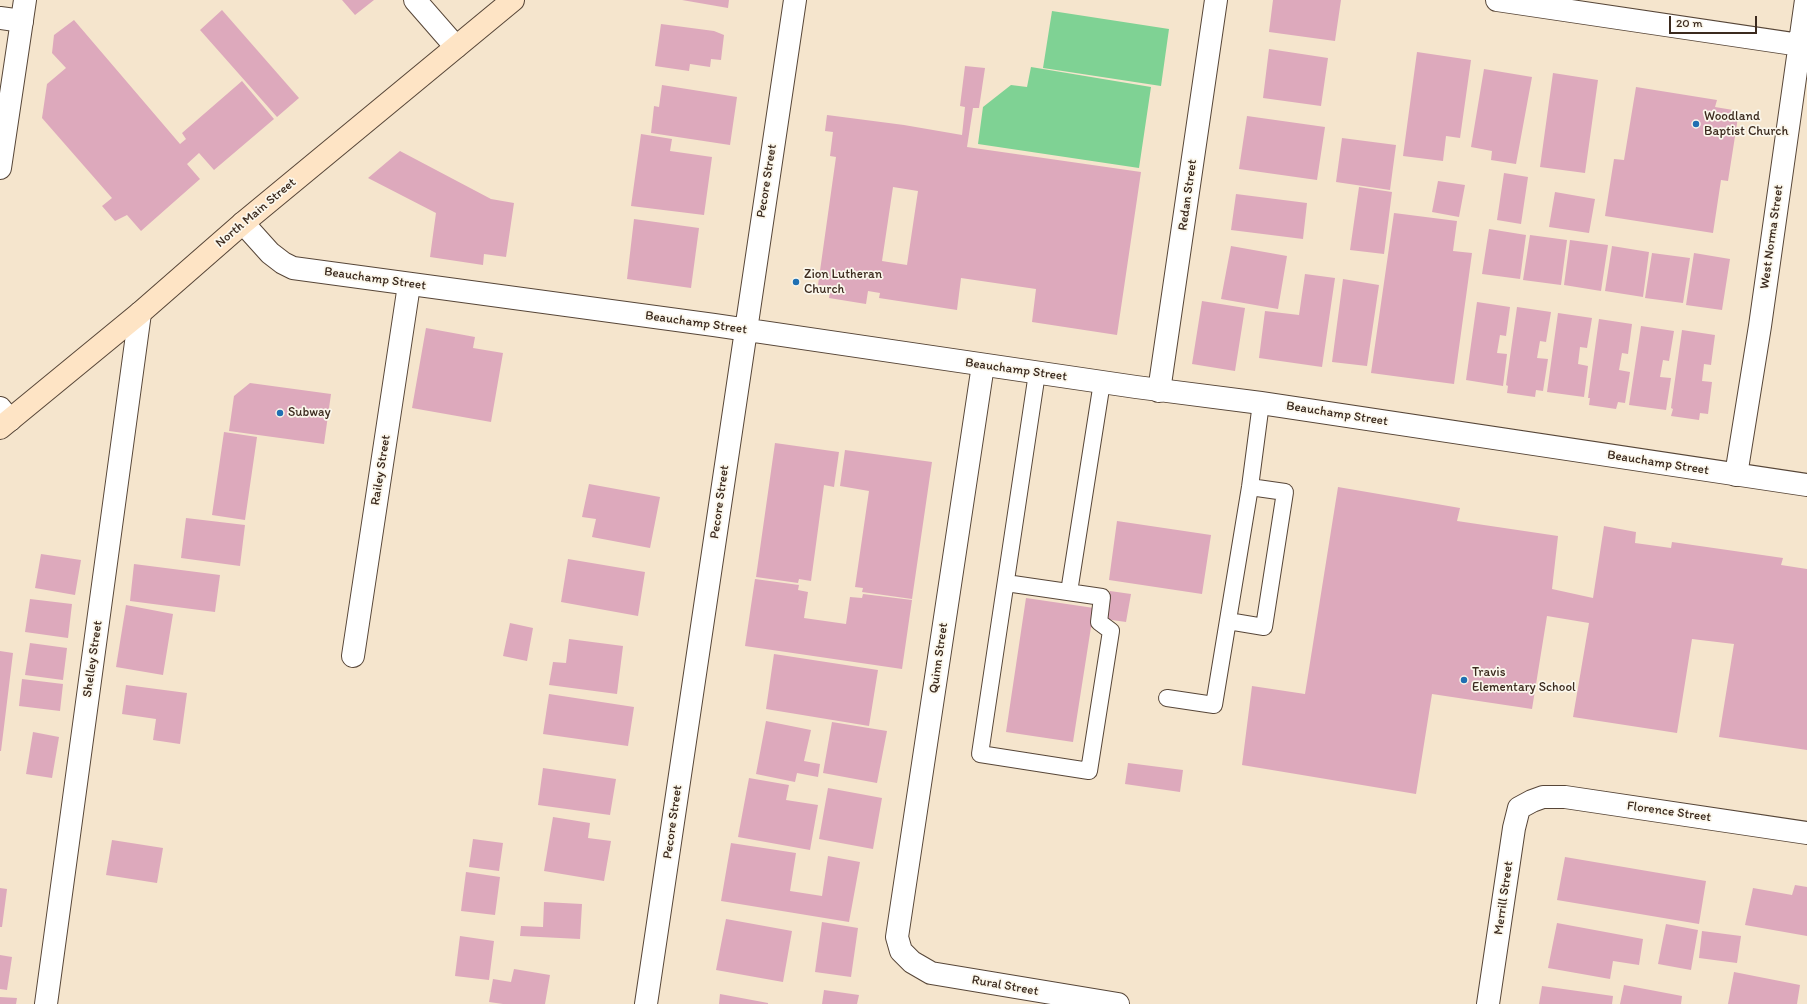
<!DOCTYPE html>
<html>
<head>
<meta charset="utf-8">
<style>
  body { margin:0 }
  #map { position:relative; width:1807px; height:1004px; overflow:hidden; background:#f5e5cd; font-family:Itim,sans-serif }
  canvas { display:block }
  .scale { position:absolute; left:1669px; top:16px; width:88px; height:18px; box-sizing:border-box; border:2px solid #3b2a1e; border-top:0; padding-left:5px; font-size:12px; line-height:14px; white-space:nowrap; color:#3b2a1e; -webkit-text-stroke:3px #fbf7ec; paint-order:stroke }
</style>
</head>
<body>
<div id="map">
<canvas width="1807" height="1004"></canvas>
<div class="scale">20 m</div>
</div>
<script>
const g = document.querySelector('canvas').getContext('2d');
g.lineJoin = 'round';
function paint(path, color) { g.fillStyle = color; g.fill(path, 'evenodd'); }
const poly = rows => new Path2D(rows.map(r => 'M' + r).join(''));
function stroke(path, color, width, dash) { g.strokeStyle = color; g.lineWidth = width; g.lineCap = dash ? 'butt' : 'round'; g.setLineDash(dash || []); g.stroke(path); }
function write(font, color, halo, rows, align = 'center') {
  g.font = font + ' Itim,sans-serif'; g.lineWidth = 3.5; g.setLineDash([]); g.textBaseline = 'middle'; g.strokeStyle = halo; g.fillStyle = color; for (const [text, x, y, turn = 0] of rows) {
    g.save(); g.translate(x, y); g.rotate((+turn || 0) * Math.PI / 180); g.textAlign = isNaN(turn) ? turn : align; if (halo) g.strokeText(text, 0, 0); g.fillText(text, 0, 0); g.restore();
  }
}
const green = poly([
  [1052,11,1169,29,1161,86,1043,68],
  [1031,67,1151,87,1139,168,978,144,983,107,1011,85,1027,87]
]);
const building = poly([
  [342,0,374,0,355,15],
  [682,0,729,0,728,8],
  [1273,0,1341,0,1335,41,1269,32],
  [222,10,299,98,277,117,200,30],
  [74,20,180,144,186,139,182,133,242,81,274,119,214,170,199,153,187,164,200,179,141,231,127,215,115,221,102,206,112,198,42,118,47,84,66,68,52,53,54,35],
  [661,24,714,31,724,35,721,60,711,59,710,67,690,64,689,71,655,66],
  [1269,49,1328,58,1321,106,1263,98],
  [1417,52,1471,60,1460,138,1446,136,1443,161,1403,156],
  [965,66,985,68,979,108,973,108,967,147,1141,172,1117,335,1032,322,1036,289,961,278,957,310,879,298,880,293,868,291,866,304,829,298,831,286,818,285,836,157,830,156,833,132,825,131,827,115,904,125,962,135,965,107,960,106],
  [893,187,918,191,907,265,882,261],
  [1484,69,1532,77,1516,164,1491,160,1492,151,1471,147],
  [1553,73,1598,80,1585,173,1540,167],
  [662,85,737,97,730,145,651,133,654,106,659,107],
  [1636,87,1717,100,1715,107,1739,111,1728,181,1721,180,1713,233,1605,216,1614,159,1624,160],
  [1247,116,1325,127,1317,180,1239,169],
  [641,134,672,139,670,151,712,157,704,215,631,206],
  [1342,138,1396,145,1390,190,1336,182],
  [400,151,491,199,514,203,506,257,484,254,483,265,430,257,436,213,368,178],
  [1504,173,1528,177,1521,224,1497,220],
  [1438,181,1465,185,1459,217,1432,212],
  [1359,187,1392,192,1384,254,1350,250],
  [1555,192,1595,199,1589,233,1549,227],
  [1236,194,1307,203,1303,239,1231,230],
  [1394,213,1457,221,1453,251,1472,253,1454,384,1371,373],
  [634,219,699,228,691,288,627,279],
  [1489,229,1526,235,1520,279,1482,274],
  [1530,235,1567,240,1561,285,1523,280],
  [1570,240,1608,245,1601,291,1564,285],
  [1231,246,1287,256,1278,309,1221,299],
  [1612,246,1649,252,1643,297,1605,291],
  [1652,253,1690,258,1683,303,1645,298],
  [1694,253,1730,259,1722,310,1686,305],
  [1305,274,1335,278,1322,367,1259,358,1265,311,1299,315],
  [1343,279,1379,285,1367,366,1332,362],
  [1202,301,1245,308,1235,371,1192,364],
  [1477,302,1510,307,1506,336,1500,335,1497,353,1507,354,1503,386,1466,380],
  [1517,307,1551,312,1546,342,1540,341,1537,358,1548,359,1543,391,1536,390,1535,397,1507,393,1508,386,1506,385],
  [1558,313,1592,318,1587,348,1580,347,1578,364,1588,366,1584,397,1547,392],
  [1599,319,1632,324,1628,354,1622,353,1619,370,1630,372,1625,403,1618,402,1616,409,1589,405,1590,398,1588,398],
  [1641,326,1674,331,1669,361,1663,360,1660,377,1671,378,1666,410,1629,405],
  [426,328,475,337,473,348,503,353,491,422,412,408],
  [1682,330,1715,335,1711,365,1704,364,1702,381,1712,382,1708,414,1700,413,1699,420,1671,416,1673,409,1671,408],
  [250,383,331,394,324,444,229,431,234,396],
  [224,432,257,437,245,520,212,515],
  [775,443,839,452,834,487,824,485,811,581,799,579,798,583,756,577],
  [845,450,932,462,912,599,862,592,863,588,855,587,869,491,840,486],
  [589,484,660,497,650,548,592,537,596,519,582,517],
  [1338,487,1460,508,1457,521,1558,536,1552,589,1593,598,1604,526,1636,532,1635,543,1671,548,1672,542,1783,558,1781,565,1807,569,1807,750,1719,737,1734,644,1692,639,1677,733,1573,717,1589,623,1547,616,1532,709,1432,694,1416,794,1242,765,1252,686,1305,694],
  [186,518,245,525,240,566,181,558],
  [1117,521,1211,535,1202,594,1109,580],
  [41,554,81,560,75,595,35,588],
  [568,559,645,572,638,616,561,602],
  [134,564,220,575,215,612,130,601],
  [755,579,799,585,798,590,808,592,804,618,846,624,850,597,862,598,863,594,912,600,902,669,745,646],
  [1110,591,1131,594,1126,622,1105,619],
  [1026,598,1094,608,1073,742,1006,732],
  [30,599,72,604,68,638,25,632],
  [126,605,173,614,163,675,116,667],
  [510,623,533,628,527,661,503,656],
  [569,639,623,646,617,694,549,685,553,662,566,663],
  [30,643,67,648,63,680,25,675],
  [0,651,13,653,1,751,0,751],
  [774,654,878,670,869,726,766,709],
  [22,679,63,684,60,711,19,706],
  [126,685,187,693,180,744,153,740,156,719,122,714],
  [549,694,634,707,628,746,543,734],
  [766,721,811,730,804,761,820,764,818,777,797,773,795,782,756,774],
  [832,722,887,731,877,783,823,773],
  [33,732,59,737,52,778,26,774],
  [1128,763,1183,770,1180,792,1125,784],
  [543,768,616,779,610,815,538,805],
  [749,778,789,785,786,800,818,805,810,850,738,837],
  [828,788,882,798,873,849,819,839],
  [553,817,590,823,588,838,611,841,604,881,544,871],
  [473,839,503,843,499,871,469,867],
  [112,840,163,848,157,883,106,875],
  [731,843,796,853,790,891,822,896,828,856,860,862,849,922,721,901],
  [1565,857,1706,881,1699,924,1557,900],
  [466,872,500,877,495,915,461,911],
  [1795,885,1807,887,1807,936,1745,925,1753,888,1792,895],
  [0,888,7,889,2,927,0,927],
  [544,902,582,904,580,939,520,936,521,926,543,927],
  [726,919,792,931,783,982,716,970],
  [822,922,858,928,851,977,815,972],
  [1557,923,1643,939,1639,965,1613,961,1610,979,1548,968],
  [1666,924,1698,930,1691,970,1658,964],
  [1702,931,1741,936,1737,963,1699,958],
  [460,936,494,941,489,980,455,976],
  [0,955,12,957,7,990,0,989],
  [514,969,550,975,545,1004,503,1004,489,1002,493,979,511,982],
  [1734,972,1800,985,1797,1004,1728,1004],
  [1624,985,1682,996,1681,1004,1620,1004],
  [1542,986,1613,996,1612,1004,1539,1004],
  [824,990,859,995,857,1004,822,1004],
  [720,994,768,1003,768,1004,719,1004],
  [0,997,17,998,16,1004,0,1004]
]);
const service = poly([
  [1006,583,1102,597,1099,622,1111,631,1089,771,980,754,1037,373],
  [1069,592,1102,382],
  [1228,621,1264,627,1285,492,1250,487],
  [1167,698,1214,705,1250,487,1261,403]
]);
const minor = poly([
  [415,0,456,47],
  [1497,0,1807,46],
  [0,18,22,21],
  [983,365,897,937,901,951,912,962,931,973,1118,1004],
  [1159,391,1216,0],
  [1736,475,1760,326,1806,0],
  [353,656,409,285],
  [46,1004,140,313],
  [1488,1004,1514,828,1519,808,1532,801,1543,797,1565,797,1807,833]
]);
const tertiary = poly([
  [0,168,25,0],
  [243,223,270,253,283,263,293,268,714,325,1136,387,1261,403,1807,485],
  [0,408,10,420],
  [646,1004,795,0]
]);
const secondary = poly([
  [0,428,140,313,243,223,513,0]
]);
const markers = [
  [1696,124,4,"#1f6fb2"],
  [796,282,4,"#1f6fb2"],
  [280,413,4,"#1f6fb2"],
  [1464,680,4,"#1f6fb2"]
];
const poiNames = [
  ["Woodland",1704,117],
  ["Baptist Church",1704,132],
  ["Zion Lutheran",804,275],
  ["Church",804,290],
  ["Subway",288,413],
  ["Travis",1472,673],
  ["Elementary School",1472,688]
];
const streetNames = [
  ["Pecore Street",767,181,-81],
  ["Redan Street",1188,195,-82],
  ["North Main Street",256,213,-40],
  ["West Norma Street",1772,237,-82],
  ["Beauchamp Street",375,279,8],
  ["Beauchamp Street",696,323,8],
  ["Beauchamp Street",1016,370,8],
  ["Beauchamp Street",1337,414,9],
  ["Beauchamp Street",1658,463,9],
  ["Railey Street",381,470,-81],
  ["Pecore Street",720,502,-82],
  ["Quinn Street",939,658,-82],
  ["Shelley Street",93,659,-82],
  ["Florence Street",1669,812,8],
  ["Pecore Street",673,822,-82],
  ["Merrill Street",1504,898,-82],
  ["Rural Street",1005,986,10]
];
paint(green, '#7fd294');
paint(building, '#dda9bc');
stroke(service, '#574638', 18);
stroke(minor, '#574638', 24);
stroke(tertiary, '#574638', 24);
stroke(secondary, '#574638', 24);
stroke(service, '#fff', 16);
stroke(minor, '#fff', 22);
stroke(tertiary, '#fff', 22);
stroke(secondary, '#fee4c5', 22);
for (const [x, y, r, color] of markers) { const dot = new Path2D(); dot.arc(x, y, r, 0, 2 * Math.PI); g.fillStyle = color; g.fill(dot); stroke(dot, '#fbf7ec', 1.5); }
write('13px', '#3b2a1e', '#fbf7ec', poiNames, 'left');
write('13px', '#3b2a1e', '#fbf7ec', streetNames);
</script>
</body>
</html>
